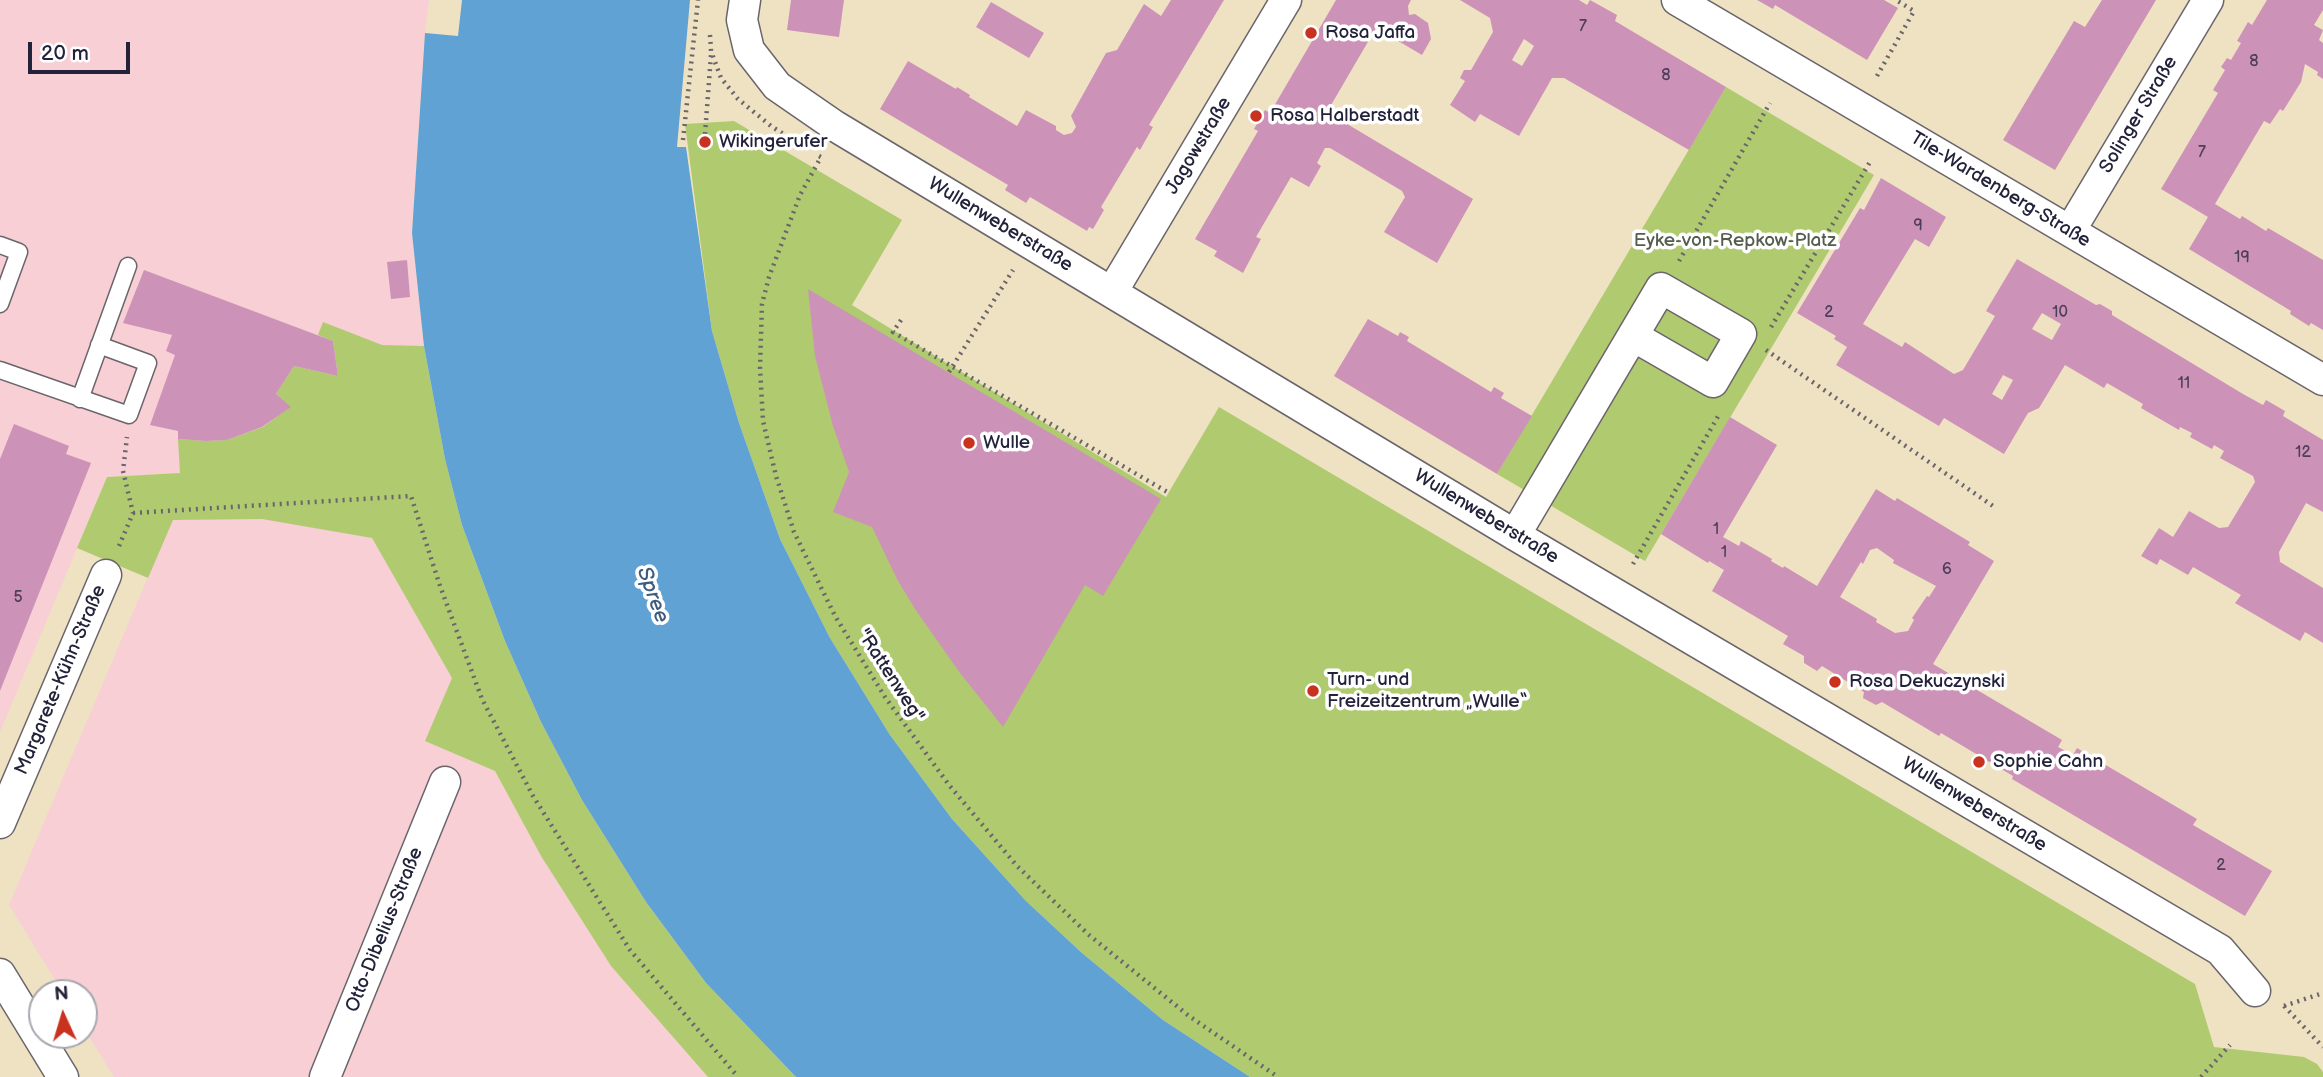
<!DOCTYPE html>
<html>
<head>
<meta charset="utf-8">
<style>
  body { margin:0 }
  #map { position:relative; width:2323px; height:1077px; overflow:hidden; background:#efe2c3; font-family:"Balsamiq Sans",sans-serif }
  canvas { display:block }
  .north { position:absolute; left:28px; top:979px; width:70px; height:70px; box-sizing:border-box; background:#fff; border:2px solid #a7a7b1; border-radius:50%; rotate:356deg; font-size:19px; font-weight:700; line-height:28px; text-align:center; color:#22223b }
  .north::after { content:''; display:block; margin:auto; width:24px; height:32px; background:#c8321e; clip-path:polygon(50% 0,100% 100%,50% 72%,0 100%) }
  .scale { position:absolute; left:28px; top:42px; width:102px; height:32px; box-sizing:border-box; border:4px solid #22223b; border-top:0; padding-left:9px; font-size:21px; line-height:24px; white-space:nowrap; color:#22223b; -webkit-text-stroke:5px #fff; paint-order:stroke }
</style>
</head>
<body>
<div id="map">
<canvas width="2323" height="1077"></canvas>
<div class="north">N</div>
<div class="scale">20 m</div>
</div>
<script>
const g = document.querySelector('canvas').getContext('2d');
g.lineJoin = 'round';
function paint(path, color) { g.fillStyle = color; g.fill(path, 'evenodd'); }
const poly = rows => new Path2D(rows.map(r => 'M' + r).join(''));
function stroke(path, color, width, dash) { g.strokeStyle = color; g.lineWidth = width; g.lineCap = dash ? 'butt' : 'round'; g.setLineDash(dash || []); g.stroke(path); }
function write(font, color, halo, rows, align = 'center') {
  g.font = font + ' "Balsamiq Sans",sans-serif'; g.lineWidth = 7; g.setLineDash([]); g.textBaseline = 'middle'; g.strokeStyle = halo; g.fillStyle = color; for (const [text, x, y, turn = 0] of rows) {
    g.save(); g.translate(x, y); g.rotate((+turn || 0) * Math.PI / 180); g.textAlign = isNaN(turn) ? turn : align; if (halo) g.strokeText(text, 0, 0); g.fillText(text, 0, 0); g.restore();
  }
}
const built = poly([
  [0,0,429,0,425,33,412,233,424,346,445,459,107,477,0,732],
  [263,518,372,538,452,678,426,741,495,771,541,856,611,966,708,1077,114,1077,84,1028,84,993,63,993,9,905,172,520]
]);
const green = poly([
  [1726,87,1874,175,1645,561,1497,474],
  [734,121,902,220,852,305,1166,497,1219,407,2195,984,2214,1047,2304,1057,2317,1064,2323,1072,2323,1077,1250,1077,1163,1020,1082,953,1026,901,952,819,890,735,830,638,780,539,739,423,712,331,685,124],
  [323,322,382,345,424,346,445,459,462,525,505,641,541,722,582,800,646,902,706,983,796,1077,708,1077,611,966,541,856,495,771,425,741,452,678,372,538,262,519,173,520,148,578,77,548,107,477,180,473,178,439,206,441,227,440,263,427,290,407,276,394,294,366,338,376,333,341,318,335]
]);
const water = poly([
  [462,0,690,0,677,147,686,147,712,331,739,423,780,539,830,638,890,735,952,819,1026,901,1082,953,1163,1020,1250,1077,796,1077,706,983,646,902,582,800,541,722,505,641,462,525,445,459,424,346,412,233,425,33,458,36]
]);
const building = poly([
  [791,0,844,0,839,37,787,30],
  [1171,0,1224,0,1149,125,1153,127,1140,150,1137,147,1101,207,1104,210,1093,229,1089,227,1087,231,1030,197,1026,203,1005,190,1008,185,880,109,908,61,956,89,957,87,970,95,969,97,1017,126,1026,110,1056,126,1056,130,1064,135,1072,133,1076,127,1071,116,1106,53,1117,50,1144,4,1161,16],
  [1336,0,1411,0,1408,6,1409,15,1415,14,1428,23,1431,39,1422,55,1376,28,1327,112,1473,199,1437,263,1384,232,1405,197,1402,191,1330,148,1325,148,1317,163,1321,166,1309,187,1291,177,1256,237,1261,239,1243,273,1214,256,1217,251,1195,239,1258,131,1254,129,1265,110,1270,113],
  [1460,0,1579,0,1587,5,1590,0,1617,15,1615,21,1726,87,1689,150,1564,78,1552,78,1519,136,1480,114,1475,122,1450,105,1465,81,1460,78,1464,70,1471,70,1493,32,1490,18],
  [1524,39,1534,46,1522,66,1512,60],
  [1757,0,1884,0,1898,8,1867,60,1775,5,1773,9],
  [2102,0,2156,0,2055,170,2003,140,2074,21,2085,27],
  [2267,0,2323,0,2323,10,2314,25,2323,30,2319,40,2323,43,2323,79,2317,75,2318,72,2305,64,2301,82,2283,111,2280,109,2270,124,2264,121,2215,204,2240,219,2242,216,2266,231,2268,228,2323,260,2323,330,2311,323,2309,326,2290,314,2291,311,2189,249,2208,217,2161,189,2218,93,2213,90,2225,70,2221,67,2227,58,2231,60,2241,43,2237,41,2248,22,2252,25],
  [991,2,1044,33,1029,58,976,27],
  [1881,178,1946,217,1929,247,1915,239,1863,324,1902,347,1905,342,1954,374,1963,370,1995,316,1986,311,2017,259,2096,305,2100,304,2112,311,2112,315,2243,394,2263,405,2266,400,2285,411,2283,416,2323,440,2323,512,2306,503,2279,552,2280,562,2323,588,2323,643,2305,632,2300,641,2235,603,2241,595,2193,567,2188,575,2160,559,2157,565,2141,556,2159,528,2173,537,2189,511,2219,528,2228,527,2255,482,2253,476,2220,458,2224,451,2214,445,2212,449,2190,437,2192,433,2180,427,2179,430,2141,408,2143,404,2107,383,2104,388,2065,365,2039,408,2028,413,2004,454,1944,418,1939,426,1836,365,1847,347,1834,339,1836,336,1797,313,1860,208,1864,210],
  [2042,313,2061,324,2052,340,2032,329],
  [2003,375,2013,380,2002,400,1992,394],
  [407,260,410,297,391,299,387,262],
  [144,270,333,341,338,376,294,366,276,394,291,407,262,427,227,440,206,441,178,439,178,431,150,425,175,355,166,351,172,335,123,323],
  [808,289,1161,499,1103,596,1085,585,1003,727,960,673,917,612,898,581,872,527,833,512,849,472,833,426,815,356],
  [1368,319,1398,336,1400,332,1409,337,1407,341,1491,392,1494,387,1504,393,1501,398,1532,416,1497,474,1334,376],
  [1730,417,1777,445,1723,537,1739,546,1741,541,1772,559,1771,561,1783,568,1784,566,1817,586,1876,489,1895,501,1897,498,1970,542,1968,545,1994,561,1933,664,2062,740,2058,747,2073,755,2077,748,2197,819,2193,825,2272,871,2245,916,2012,779,2013,776,1941,733,1939,736,1882,702,1876,705,1863,698,1864,692,1822,666,1817,671,1804,663,1804,656,1783,644,1788,636,1712,591,1724,570,1709,561,1708,563,1661,534],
  [1877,548,1894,560,1893,563,1936,586,1929,597,1927,596,1912,618,1914,620,1908,631,1895,633,1876,622,1877,619,1840,597,1861,562,1863,564,1870,550],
  [14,424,69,446,66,454,91,463,0,691,0,459]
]);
const path = poly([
  [710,35,711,51,721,78,738,99,771,126,802,146],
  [1877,76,1914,11,1896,0],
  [705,134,711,55],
  [683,140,698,0],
  [819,156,821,157,800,195,769,277,762,304,760,368,763,421,776,476,794,532,835,616,885,697,949,785,1017,866,1089,935,1189,1016,1278,1077],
  [1679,261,1770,103],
  [901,320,893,332,1169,493],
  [1771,327,1870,162],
  [1766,350,1993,506],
  [949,372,1013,270],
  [133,513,411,496,440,586,482,699,533,796,630,950,738,1077],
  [119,546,133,513,123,471,127,437],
  [1633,564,1720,413],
  [2284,1006,2323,993],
  [2284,1006,2323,1047],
  [2201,1077,2230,1045]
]);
const service = poly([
  [0,245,19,252,0,304],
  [0,370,129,415,148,363,99,345],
  [80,399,128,266]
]);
const minor = poly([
  [745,0,742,20,749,50,777,86,835,126,1515,535,2220,950,2255,991],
  [1677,0,2323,380],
  [2070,231,2208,0],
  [1112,292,1286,0],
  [1515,535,1661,288,1741,334,1713,382,1633,336],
  [0,823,106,575],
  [0,974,63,1077],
  [325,1077,445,782]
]);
const markers = [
  [1311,33,7,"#c8321e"],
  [1256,116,7,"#c8321e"],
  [705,142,7,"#c8321e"],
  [969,443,7,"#c8321e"],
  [1835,682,7,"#c8321e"],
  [1313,691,7,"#c8321e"],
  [1979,762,7,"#c8321e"]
];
const numberNames = [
  ["7",1583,27],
  ["8",2254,62],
  ["8",1666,76],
  ["7",2202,153],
  ["9",1918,226],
  ["19",2242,258],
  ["2",1829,313],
  ["10",2060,313],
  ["11",2184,384],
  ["12",2303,453],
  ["1",1716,530],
  ["1",1724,553],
  ["6",1947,570],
  ["5",18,598],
  ["2",2221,866]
];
const poiNames = [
  ["Rosa Jaffa",1325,33],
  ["Rosa Halberstadt",1270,116],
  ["Wikingerufer",719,142],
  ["Wulle",983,443],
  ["Turn- und",1327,680],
  ["Freizeitzentrum „Wulle“",1327,702],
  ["Rosa Dekuczynski",1849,682],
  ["Sophie Cahn",1993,762]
];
const streetNames = [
  ["Solinger Straße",2139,115,-59],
  ["Jagowstraße",1199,146,-59],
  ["Tile-Wardenberg-Straße",2000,190,31],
  ["Wullenweberstraße",1000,225,31],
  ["Wullenweberstraße",1486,517,31],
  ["\"Rattenweg\"",890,676,57],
  ["Margarete-Kühn-Straße",61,680,-67],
  ["Wullenweberstraße",1974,805,31],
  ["Otto-Dibelius-Straße",385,930,-68]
];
const parkNames = [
  ["Eyke-von-Repkow-Platz",1735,241]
];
const waterNames = [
  ["Spree",652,595,70]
];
paint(built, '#f7cfd4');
paint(green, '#b0ca70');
paint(water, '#5fa2d3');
paint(building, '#cd92b8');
stroke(service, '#6a656b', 19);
stroke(minor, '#6a656b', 33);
stroke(path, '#6a656b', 4.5, [2, 5]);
stroke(service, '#fff', 16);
stroke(minor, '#fff', 30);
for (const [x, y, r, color] of markers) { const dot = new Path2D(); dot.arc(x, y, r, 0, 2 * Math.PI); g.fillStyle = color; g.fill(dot); stroke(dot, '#fff', 2.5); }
write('16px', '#4d3e5a', null, numberNames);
write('19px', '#22223b', '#fff', poiNames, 'left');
write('19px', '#22223b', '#fff', streetNames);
write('19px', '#545d4e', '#fff', parkNames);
write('italic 21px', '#3d5c7f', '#fff', waterNames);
</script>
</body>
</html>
